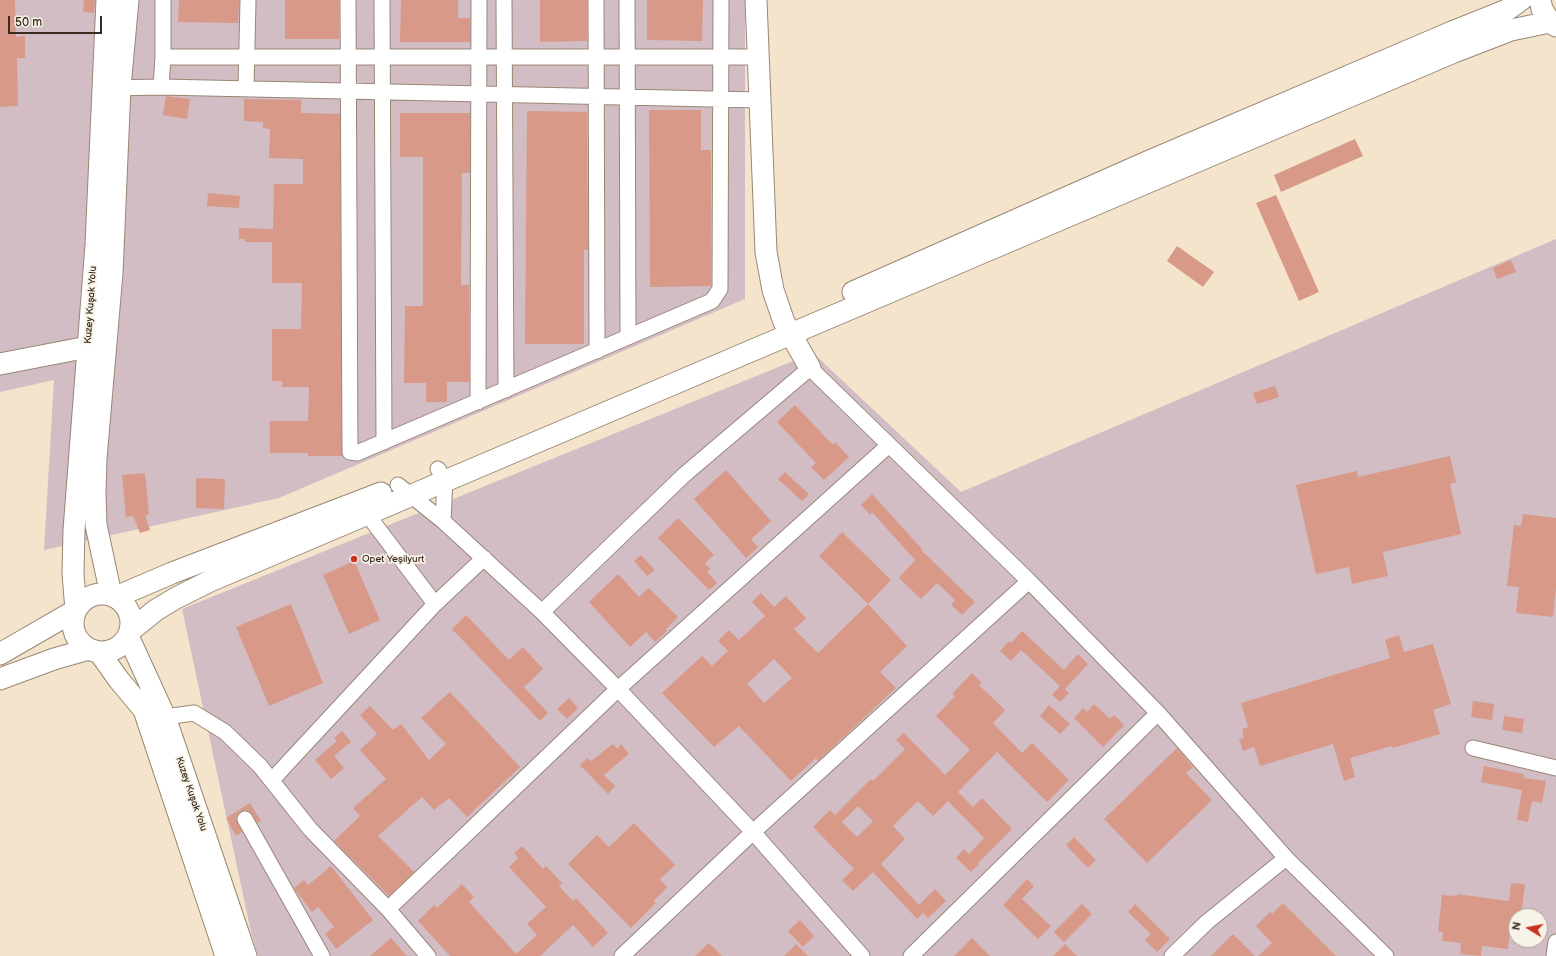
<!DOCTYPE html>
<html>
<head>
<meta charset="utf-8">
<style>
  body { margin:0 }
  #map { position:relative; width:1556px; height:956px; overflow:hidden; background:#f4e4cc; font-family:"Balsamiq Sans",sans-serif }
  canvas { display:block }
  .north { position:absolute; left:1508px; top:908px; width:40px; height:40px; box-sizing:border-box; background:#f7f3e8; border:1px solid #aca397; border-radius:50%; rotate:280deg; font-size:11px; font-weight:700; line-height:16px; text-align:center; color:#3b2a1e }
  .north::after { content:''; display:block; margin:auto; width:14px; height:18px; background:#c8321e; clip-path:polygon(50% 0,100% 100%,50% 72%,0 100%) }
  .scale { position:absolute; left:8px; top:16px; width:94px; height:18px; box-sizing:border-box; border:2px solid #3b2a1e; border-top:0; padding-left:5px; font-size:12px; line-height:14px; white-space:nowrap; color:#3b2a1e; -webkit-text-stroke:3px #f7f3e8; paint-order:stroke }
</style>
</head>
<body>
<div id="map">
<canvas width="1556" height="956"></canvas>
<div class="north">N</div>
<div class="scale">50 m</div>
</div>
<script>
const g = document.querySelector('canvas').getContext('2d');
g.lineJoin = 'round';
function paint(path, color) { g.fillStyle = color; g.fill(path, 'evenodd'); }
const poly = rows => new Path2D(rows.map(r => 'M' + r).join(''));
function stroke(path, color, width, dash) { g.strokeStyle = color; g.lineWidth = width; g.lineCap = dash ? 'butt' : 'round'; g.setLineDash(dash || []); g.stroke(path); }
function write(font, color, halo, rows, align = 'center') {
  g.font = font + ' "Balsamiq Sans",sans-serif'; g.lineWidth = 3.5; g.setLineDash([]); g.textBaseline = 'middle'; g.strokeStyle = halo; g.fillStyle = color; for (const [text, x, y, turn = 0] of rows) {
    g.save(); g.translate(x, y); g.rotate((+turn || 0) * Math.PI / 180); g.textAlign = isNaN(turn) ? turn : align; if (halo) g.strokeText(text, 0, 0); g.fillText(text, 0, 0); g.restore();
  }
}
const industrial = poly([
  [0,0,745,0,745,299,279,498,44,550,54,380,0,392],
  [1556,239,1556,956,258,956,251,932,182,609,813,353,961,492],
  [1516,916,1540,916,1540,940,1516,940]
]);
const building = poly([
  [0,0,15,0,16,37,25,36,25,58,17,58,18,106,0,107],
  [84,0,95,0,94,13,83,12],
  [179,0,239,0,238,23,178,22],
  [285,0,339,0,339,39,285,39],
  [401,0,458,0,458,18,470,18,470,42,400,42],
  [540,0,587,0,587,41,540,42],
  [647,0,703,0,702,41,647,40],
  [166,96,190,99,187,119,163,115],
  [244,99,301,100,301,113,340,114,342,456,308,456,308,453,270,453,270,421,308,421,309,387,282,387,282,381,272,381,272,329,301,329,302,283,272,283,272,242,245,242,245,239,239,239,239,228,273,229,274,184,303,184,303,159,269,158,270,129,263,128,263,122,244,121],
  [649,110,701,110,701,150,711,150,711,286,650,287],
  [527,111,587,112,588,250,584,250,584,344,525,344],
  [400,113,470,113,470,173,462,173,461,285,469,285,469,382,447,382,447,402,426,402,426,383,404,383,405,306,423,306,423,157,400,157],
  [1355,139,1363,156,1281,192,1274,175],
  [208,193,240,196,239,208,207,206],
  [1276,195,1319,292,1299,301,1256,203],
  [1177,246,1214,272,1203,287,1167,261],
  [1511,260,1516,272,1497,279,1493,268],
  [1275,386,1279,397,1257,404,1253,393],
  [795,405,833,445,835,442,849,457,824,480,811,467,816,463,777,422],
  [1450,456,1456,482,1450,484,1461,534,1383,552,1388,576,1352,584,1349,567,1316,574,1296,485,1357,471,1358,477],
  [726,470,771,521,751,539,758,547,746,558,694,499],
  [785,472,809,494,802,501,778,479],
  [145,473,149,514,145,515,150,530,140,533,133,516,126,517,122,475],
  [196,478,225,479,224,509,196,508],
  [872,494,922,549,921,550,975,602,962,615,951,605,955,600,937,583,921,599,899,578,915,560,872,512,870,515,861,505],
  [1523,514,1556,518,1556,589,1553,617,1516,613,1519,587,1507,586,1514,525,1521,526],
  [678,518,714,555,705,563,710,569,707,572,717,583,709,590,658,538],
  [842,532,891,580,868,604,819,556],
  [641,555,655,570,647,576,634,561],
  [354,561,380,620,349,634,323,575],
  [618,574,639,597,649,588,678,617,666,629,667,631,655,642,646,632,630,647,589,602],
  [761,593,774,607,786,596,806,618,794,629,818,653,868,604,907,646,880,672,896,688,818,761,816,758,791,781,739,726,714,747,662,693,702,656,712,666,728,651,718,641,729,630,739,640,765,616,752,602],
  [774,659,792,678,764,703,747,684],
  [291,604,323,683,269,706,236,627],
  [466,615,509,660,523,647,543,669,524,687,548,713,540,721,452,629],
  [1022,631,1064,670,1078,654,1088,664,1065,689,1069,693,1060,702,1052,695,1060,686,1021,650,1011,661,1000,651,1009,641,1011,643],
  [1399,635,1404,652,1433,644,1451,704,1433,710,1440,734,1393,748,1392,746,1350,758,1355,777,1344,781,1333,744,1260,766,1254,747,1243,751,1239,739,1244,738,1242,729,1248,727,1241,703,1390,658,1385,640],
  [972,673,982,683,979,685,1005,710,993,723,1022,753,1032,743,1069,780,1047,802,997,752,958,792,973,807,982,798,1012,829,978,863,979,864,971,872,956,858,964,849,969,854,984,838,948,801,933,816,918,801,893,826,905,839,881,864,919,905,935,889,946,901,928,918,923,913,917,919,873,872,853,891,842,880,854,869,813,827,830,810,835,815,871,779,873,781,905,749,896,740,904,733,945,775,970,750,936,716,955,696,952,694],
  [858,806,873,821,857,837,842,822],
  [450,692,520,767,467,817,449,798,434,810,422,797,378,836,414,872,389,896,334,841,360,816,353,808,386,779,360,750,377,734,360,715,370,706,393,730,401,724,429,760,446,744,421,718],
  [569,698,578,708,567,719,557,709],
  [1473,701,1494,704,1492,720,1471,717],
  [1094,704,1110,719,1114,715,1124,725,1103,747,1074,718,1083,708,1087,712],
  [1049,705,1070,724,1060,734,1040,716],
  [1504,716,1524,719,1522,733,1502,730],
  [342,731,351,742,334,756,344,768,331,779,315,760,337,741,334,738],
  [613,744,617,749,621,744,629,754,604,775,615,786,608,794,580,765,587,758,591,761],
  [1177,748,1193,767,1186,773,1212,800,1147,863,1104,819],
  [1484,766,1524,774,1524,778,1546,781,1542,803,1532,801,1528,822,1517,820,1522,790,1481,782],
  [250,803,261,821,257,823,249,811,245,810,240,811,237,815,236,819,242,832,236,836,226,818],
  [634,823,675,865,660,879,667,887,654,901,656,903,631,928,568,864,597,835,609,847],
  [1074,837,1096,860,1088,868,1066,845],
  [522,846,543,869,546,866,562,883,559,886,573,901,576,898,608,933,593,947,573,925,540,956,450,956,418,921,434,905,437,908,462,884,474,897,469,902,516,954,537,935,527,924,546,907,509,867,518,858,514,853],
  [331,866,373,920,336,949,325,934,334,927,318,907,312,912,294,888,304,880,308,885],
  [1027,879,1034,886,1022,899,1051,926,1038,939,1003,905],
  [1511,883,1525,884,1521,916,1516,916,1516,929,1510,929,1508,949,1482,946,1481,956,1460,954,1461,943,1442,941,1443,932,1438,931,1442,895,1457,896,1457,894,1509,901],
  [1283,903,1336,956,1258,956,1272,943,1256,926,1270,912,1272,914],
  [1082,904,1092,914,1064,942,1054,932],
  [1135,904,1170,939,1157,952,1145,940,1151,934,1128,912],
  [800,920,814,936,803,947,788,931],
  [1233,934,1255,956,1211,956],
  [391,938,407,956,370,956],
  [972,938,990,956,954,956],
  [709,943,722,956,695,956],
  [796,944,808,956,784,956],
  [1065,944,1077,956,1053,956]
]);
const street = poly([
  [163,0,163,57],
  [348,0,350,452,357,453,712,301,720,289,721,0],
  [382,0,384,442],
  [504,0,506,390],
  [596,0,597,351],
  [627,0,628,337],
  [757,57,163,57,161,87,759,100],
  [110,88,161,87],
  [246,89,248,0],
  [478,402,479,0],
  [398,485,443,521,445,480,438,469],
  [367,514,435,604],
  [443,521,542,612,618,689,753,832,862,956],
  [542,612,684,475,810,368,1029,581,1158,713,1286,858,1386,956],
  [165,717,194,713,225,732,260,766,310,829,388,909,428,956],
  [1473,748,1556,768],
  [272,780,435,604,484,558],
  [245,819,322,956],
  [388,909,618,689,889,445],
  [622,956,753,832,1029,581],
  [911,956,1158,713],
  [1172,956,1207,922,1286,858],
  [1554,956,1556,942]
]);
const secondary = poly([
  [756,0,766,252,773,290,784,322,810,368],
  [1540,0,1542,9,1550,22,1556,26],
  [853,292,1147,162,1452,32,1507,10,1521,0],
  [0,364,88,347],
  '73 623a29 29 0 1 1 58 0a29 29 0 1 1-58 0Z',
  [111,595,96,525,95,494,96,458,112,273,120,87,128,0],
  [116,597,172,573,381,493],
  [130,631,156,610,176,598,210,581,1454,52,1511,30,1550,22],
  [128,636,165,717,246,956],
  [99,652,119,680,144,710,226,956],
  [0,654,76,610,73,574,74,530,96,245,107,0],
  [0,679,54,659,89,649]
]);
const markers = [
  [354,559,4,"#c8321e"]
];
const streetNames = [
  ["Kuzey Kuşak Yolu",91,305,-86],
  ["Kuzey Kuşak Yolu",191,794,71]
];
const poiNames = [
  ["Opet Yeşilyurt",362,559]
];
paint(industrial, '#d2bdc5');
paint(building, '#d89989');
stroke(street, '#988775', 17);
stroke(secondary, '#988775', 23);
stroke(street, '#fff', 15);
stroke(secondary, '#fff', 21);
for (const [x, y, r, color] of markers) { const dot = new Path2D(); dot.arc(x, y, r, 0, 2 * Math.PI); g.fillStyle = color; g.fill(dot); stroke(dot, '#f7f3e8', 1.5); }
write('10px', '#3b2a1e', '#f7f3e8', streetNames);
write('10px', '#3b2a1e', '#f7f3e8', poiNames, 'left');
</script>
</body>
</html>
